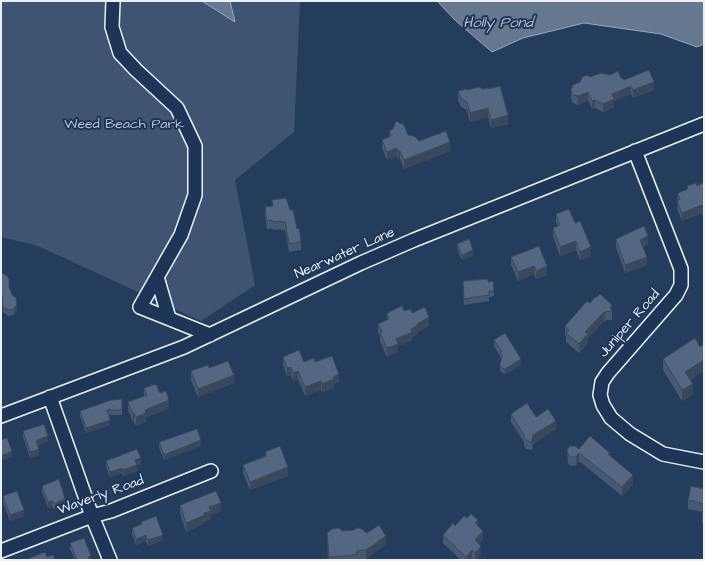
<!DOCTYPE html>
<html>
<head>
<meta charset="utf-8">
<style>
  body { margin:0 }
  #map { position:relative; width:705px; height:561px; overflow:hidden; background:#253d5d; font-family:"Architects Daughter",sans-serif }
  canvas { display:block }
  .frame { position:absolute; inset:0; border:2px solid #e8f1f8; pointer-events:none }
</style>
</head>
<body>
<div id="map">
<canvas width="705" height="561"></canvas>
<div class="frame"></div>
</div>
<script>
const g = document.querySelector('canvas').getContext('2d');
g.lineJoin = 'round';
function paint(path, color) { g.fillStyle = color; g.fill(path, 'evenodd'); }
const poly = rows => new Path2D(rows.map(r => 'M' + r).join(''));
function stroke(path, color, width, dash) { g.strokeStyle = color; g.lineWidth = width; g.lineCap = dash ? 'butt' : 'round'; g.setLineDash(dash || []); g.stroke(path); }
function write(font, color, halo, rows, align = 'center') {
  g.font = font + ' "Architects Daughter",sans-serif'; g.lineWidth = 4; g.setLineDash([]); g.textBaseline = 'middle'; g.strokeStyle = halo; g.fillStyle = color; for (const [text, x, y, turn = 0] of rows) {
    g.save(); g.translate(x, y); g.rotate((+turn || 0) * Math.PI / 180); g.textAlign = isNaN(turn) ? turn : align; if (halo) g.strokeText(text, 0, 0); g.fillText(text, 0, 0); g.restore();
  }
}
const green = poly([
  [1,1,300,1,294,132,235,180,255,285,201,321,38,246,1,237]
]);
const water = poly([
  [202,1,230,1,235,22,202,1],
  [437,1,704,1,704,44,697,47,661,34,584,23,523,38,492,52,456,21,437,1]
]);
const street = poly([
  [113,1,112,27,120,53,136,70,177,108,195,146,195,195,181,235,140,307,210,335],
  [635,151,681,269,681,285,676,295,608,373,602,382,600,395,603,405,611,418,630,434,663,454,704,462],
  [157,277,169,318],
  [50,397,92,516,110,560],
  [1,416,184,347,361,263,414,240,704,124],
  [1,551,92,516,111,511,211,471]
]);
const wall = poly([
  [590,77,621,78,624,80,654,90,633,98,631,94,614,101,614,107,603,112,595,108,592,109,588,100,578,105,573,103,571,98,571,90],
  [466,89,508,124,491,128,488,117,470,122,467,110,461,107,458,100,458,91],
  [389,131,408,135,419,141,450,151,404,169,400,159,398,160,397,156,387,160,382,148,382,140,389,137],
  [704,185,704,219,702,213,682,221,677,209,678,193,687,190,687,186],
  [272,200,290,210,301,242,301,250,289,252,285,230,281,230,281,229,273,230,272,228,267,229,265,216,265,207,272,206],
  [556,214,575,223,591,256,580,260,576,250,560,256,553,236,553,228,558,226,556,222],
  [616,239,648,244,643,247,647,265,625,273,616,247],
  [457,244,473,256,462,260,457,249],
  [539,246,547,275,536,279,534,274,518,281,511,265,511,257],
  [1,274,9,287,17,310,14,315,8,316,3,312,1,299],
  [463,281,488,282,494,291,494,296,489,297,489,301,464,305],
  [590,303,612,305,612,320,606,320,605,322,604,321,588,338,588,343,579,353,566,342,566,336,565,335,565,326],
  [404,311,412,313,429,326,418,332,418,333,412,337,412,340,398,346,398,352,387,357,380,341,380,336,378,332,378,324,387,320,387,313],
  [494,340,521,365,505,374,502,373,500,370,500,365,501,360,500,356,494,346],
  [283,357,304,362,315,362,339,382,334,384,334,388,322,392,321,390,305,396,298,379,293,381,291,375,287,376,283,365],
  [663,359,704,371,690,380,693,394,682,401,663,370],
  [209,368,234,383,198,397,191,380,191,371],
  [144,388,160,393,169,409,146,417,146,422,136,426,134,422,133,422,128,410,128,402,144,396],
  [122,410,122,415,109,415,110,425,86,433,80,416,80,411],
  [511,414,536,417,556,429,533,444,532,450,526,449,524,445,524,442,511,422],
  [23,431,48,441,37,446,39,455,30,458,23,437],
  [159,442,201,446,164,460,159,448],
  [579,449,610,456,633,484,622,496,579,461,576,465,571,466,568,463,567,450],
  [265,452,288,476,250,490,243,473,243,465,265,456],
  [106,461,141,464,137,465,137,471,123,476,122,473,110,477,106,467],
  [42,486,65,505,53,509,52,506,48,508,42,492],
  [704,489,704,523,702,522,702,512,688,509,688,500],
  [3,496,24,516,10,521,3,502],
  [180,505,221,511,211,515,211,519,204,522,203,524,186,532,180,513],
  [141,522,163,540,148,546,146,541,136,545,132,534,132,528,141,525],
  [455,526,478,526,483,539,479,544,481,554,476,560,473,560,472,558,470,560,461,560,443,543,443,535],
  [342,531,367,533,386,544,366,559,357,559,357,560,328,560,327,533],
  [70,543,91,560,75,560,70,549]
]);
const shadedWall = poly([
  [654,82,654,90,633,98,633,90],
  [631,86,631,94,614,101,614,107,603,112,603,104,612,94],
  [588,92,588,100,578,105,578,96],
  [595,100,595,108,592,109,592,101],
  [488,108,488,117,470,122,470,113],
  [508,115,508,124,491,128,491,120],
  [450,142,450,151,404,169,404,160],
  [397,148,397,156,387,160,387,152],
  [400,151,400,159,398,160,398,152],
  [702,205,702,213,682,221,682,213],
  [648,236,648,244,640,248,640,240],
  [576,241,576,250,560,256,560,247],
  [591,247,591,256,580,260,580,252],
  [473,250,473,256,462,260,462,255],
  [647,257,647,265,625,273,625,265],
  [534,266,534,274,518,281,518,272],
  [547,266,547,275,536,279,536,271],
  [17,304,17,310,14,315,14,309],
  [612,305,612,313,612,312,610,307],
  [606,311,606,320,605,322,605,313],
  [604,312,604,321,588,338,588,343,579,353,579,344,585,332],
  [429,317,429,326,418,332,418,333,412,337,412,340,398,346,398,352,387,357,387,348,396,339,411,329,417,324],
  [1,356,2,356,2,361,1,362],
  [521,359,521,365,505,374,505,369],
  [704,360,704,371,685,383,685,372],
  [291,367,291,375,287,376,287,368],
  [298,371,298,379,293,381,293,373],
  [339,374,339,382,334,384,334,388,322,392,322,384,333,377],
  [234,375,234,383,198,397,198,389],
  [321,381,321,390,305,396,305,387],
  [693,384,693,394,682,401,682,390],
  [169,400,169,409,146,417,146,422,136,426,136,417,145,410],
  [134,413,134,422,133,422,133,414],
  [110,420,110,425,86,433,86,428],
  [556,421,556,429,533,444,532,450,532,442,533,435],
  [48,436,48,441,36,446,36,441],
  [201,440,201,446,164,460,164,455],
  [39,449,39,455,30,458,30,452],
  [12,451,12,457,1,461,1,456],
  [579,453,579,461,576,465,576,457],
  [141,458,141,464,137,465,137,471,123,476,123,470,135,460],
  [288,467,288,476,250,490,250,482],
  [122,468,122,473,110,477,110,472],
  [633,475,633,484,622,496,622,487],
  [65,499,65,505,56,508,56,503],
  [52,501,52,506,48,508,48,502],
  [221,503,221,511,211,515,211,519,204,522,203,524,186,532,186,523,204,513,209,507],
  [24,510,24,516,10,521,10,515],
  [478,520,478,528,475,523],
  [483,531,483,539,475,548,475,540],
  [146,535,146,541,136,545,136,539],
  [163,535,163,540,148,546,148,540],
  [386,536,386,544,366,559,366,550],
  [481,546,481,554,476,560,475,560,475,553],
  [472,550,472,558,470,560,466,560,466,557],
  [91,556,91,560,88,560,88,557]
]);
const building = poly([
  [649,70,654,82,633,90,631,86,612,94,614,99,603,104,595,100,592,101,588,92,578,96,573,95,571,90,573,85,580,82,582,77,587,75,590,77,601,73,610,75,618,71,621,78,622,78,624,80,649,70],
  [500,86,508,115,491,120,488,108,470,113,467,102,461,98,458,91,466,89,468,90,479,87,483,89,488,88,488,89,500,86],
  [396,121,404,125,408,135,414,136,419,141,446,131,450,142,404,160,400,151,398,152,397,148,387,152,382,140,391,136,389,131,393,129,396,121],
  [696,183,697,186,703,183,704,185,704,211,702,205,682,213,677,201,680,199,678,193,688,189,687,186,696,183],
  [286,198,290,210,293,210,297,229,299,228,301,242,289,244,285,222,281,222,281,221,273,222,272,220,267,221,265,207,273,206,272,200,286,198],
  [569,209,575,223,580,221,591,247,580,252,576,241,560,247,553,228,560,225,556,214,569,209],
  [644,226,648,236,640,240,647,257,625,265,616,239,644,226],
  [469,239,473,250,462,255,457,244,469,239],
  [539,246,547,266,536,271,534,266,518,272,511,257,539,246],
  [2,273,6,275,9,279,9,287,12,295,16,298,17,304,14,309,8,310,3,307,2,300,3,298,1,293,1,274,2,273],
  [488,279,488,282,493,281,494,291,489,291,489,295,464,299,463,281,488,279],
  [600,294,612,305,610,307,612,312,606,311,605,313,604,312,585,332,588,334,579,344,566,333,569,330,565,326,587,301,590,303,595,297,597,297,600,294],
  [402,306,404,311,411,309,412,313,425,307,429,317,417,324,418,325,411,329,412,332,396,339,398,344,387,348,380,333,382,332,378,324,389,319,387,313,402,306],
  [505,333,521,359,505,369,502,368,500,365,502,355,500,353,502,352,494,340,505,333],
  [695,338,700,347,704,344,704,360,685,372,693,384,682,390,663,359,695,338],
  [299,350,304,362,314,358,315,362,332,356,339,374,333,377,334,379,322,384,321,381,305,387,298,371,293,373,291,367,287,368,283,357,299,350],
  [228,361,234,375,198,389,191,371,208,365,209,368,228,361],
  [156,384,160,393,166,391,169,400,145,410,146,413,136,417,134,413,133,414,128,402,147,395,144,388,156,384],
  [122,399,122,410,107,410,110,420,86,428,80,411,111,400,122,399],
  [527,403,536,417,548,409,556,421,533,435,532,442,526,440,524,437,524,435,511,414,527,403],
  [44,424,48,436,36,441,39,449,30,452,23,431,44,424],
  [197,429,201,440,164,455,159,442,197,429],
  [590,436,610,453,608,454,633,475,622,487,579,453,576,457,571,457,568,454,567,450,570,446,575,446,579,449,590,436],
  [7,438,12,451,1,456,1,440,7,438],
  [280,446,288,467,250,482,243,465,266,456,265,452,280,446],
  [137,449,141,458,135,460,137,465,123,470,122,468,110,472,106,461,137,449],
  [59,479,65,499,56,503,53,503,52,501,48,502,42,486,59,479],
  [691,486,704,489,704,504,688,500,691,486],
  [17,491,24,510,10,515,3,496,17,491],
  [216,491,221,503,209,507,211,511,204,513,203,516,186,523,180,505,216,491],
  [704,505,704,515,702,514,704,505],
  [471,514,478,520,475,523,483,531,475,540,481,546,475,553,472,550,466,557,443,535,453,523,455,526,464,516,467,518,471,514],
  [156,516,163,535,148,540,146,535,136,539,132,528,142,524,141,522,156,516],
  [379,525,386,536,366,550,357,551,356,555,329,557,327,533,332,529,339,528,342,531,354,530,356,528,360,528,367,533,379,525],
  [84,538,91,556,88,557,89,560,77,560,70,543,84,538],
  [45,552,47,557,53,555,55,560,25,560,45,552]
]);
const parkNames = [
  ["Weed Beach Park",124,125]
];
const streetNames = [
  ["Nearwater Lane",345,254,-24],
  ["Juniper Road",630,324,-49],
  ["Waverly Road",101,496,-20]
];
const waterNames = [
  ["Holly Pond",498,24]
];
paint(green, '#3e5472');
paint(water, '#657890');
stroke(water, '#99a8ba', 1);
stroke(street, '#e8f1f8', 16);
stroke(street, '#1d3557', 13);
paint(wall, '#475970');
paint(shadedWall, '#3a485b');
paint(building, '#536782');
stroke(building, '#3a485b', 1);
write('14px', '#b5c2d0', '#1d3557', parkNames);
write('14px', '#e8f1f8', '#1d3557', streetNames);
write('italic 15px', '#b4c1ce', '#1d3557', waterNames);
</script>
</body>
</html>
